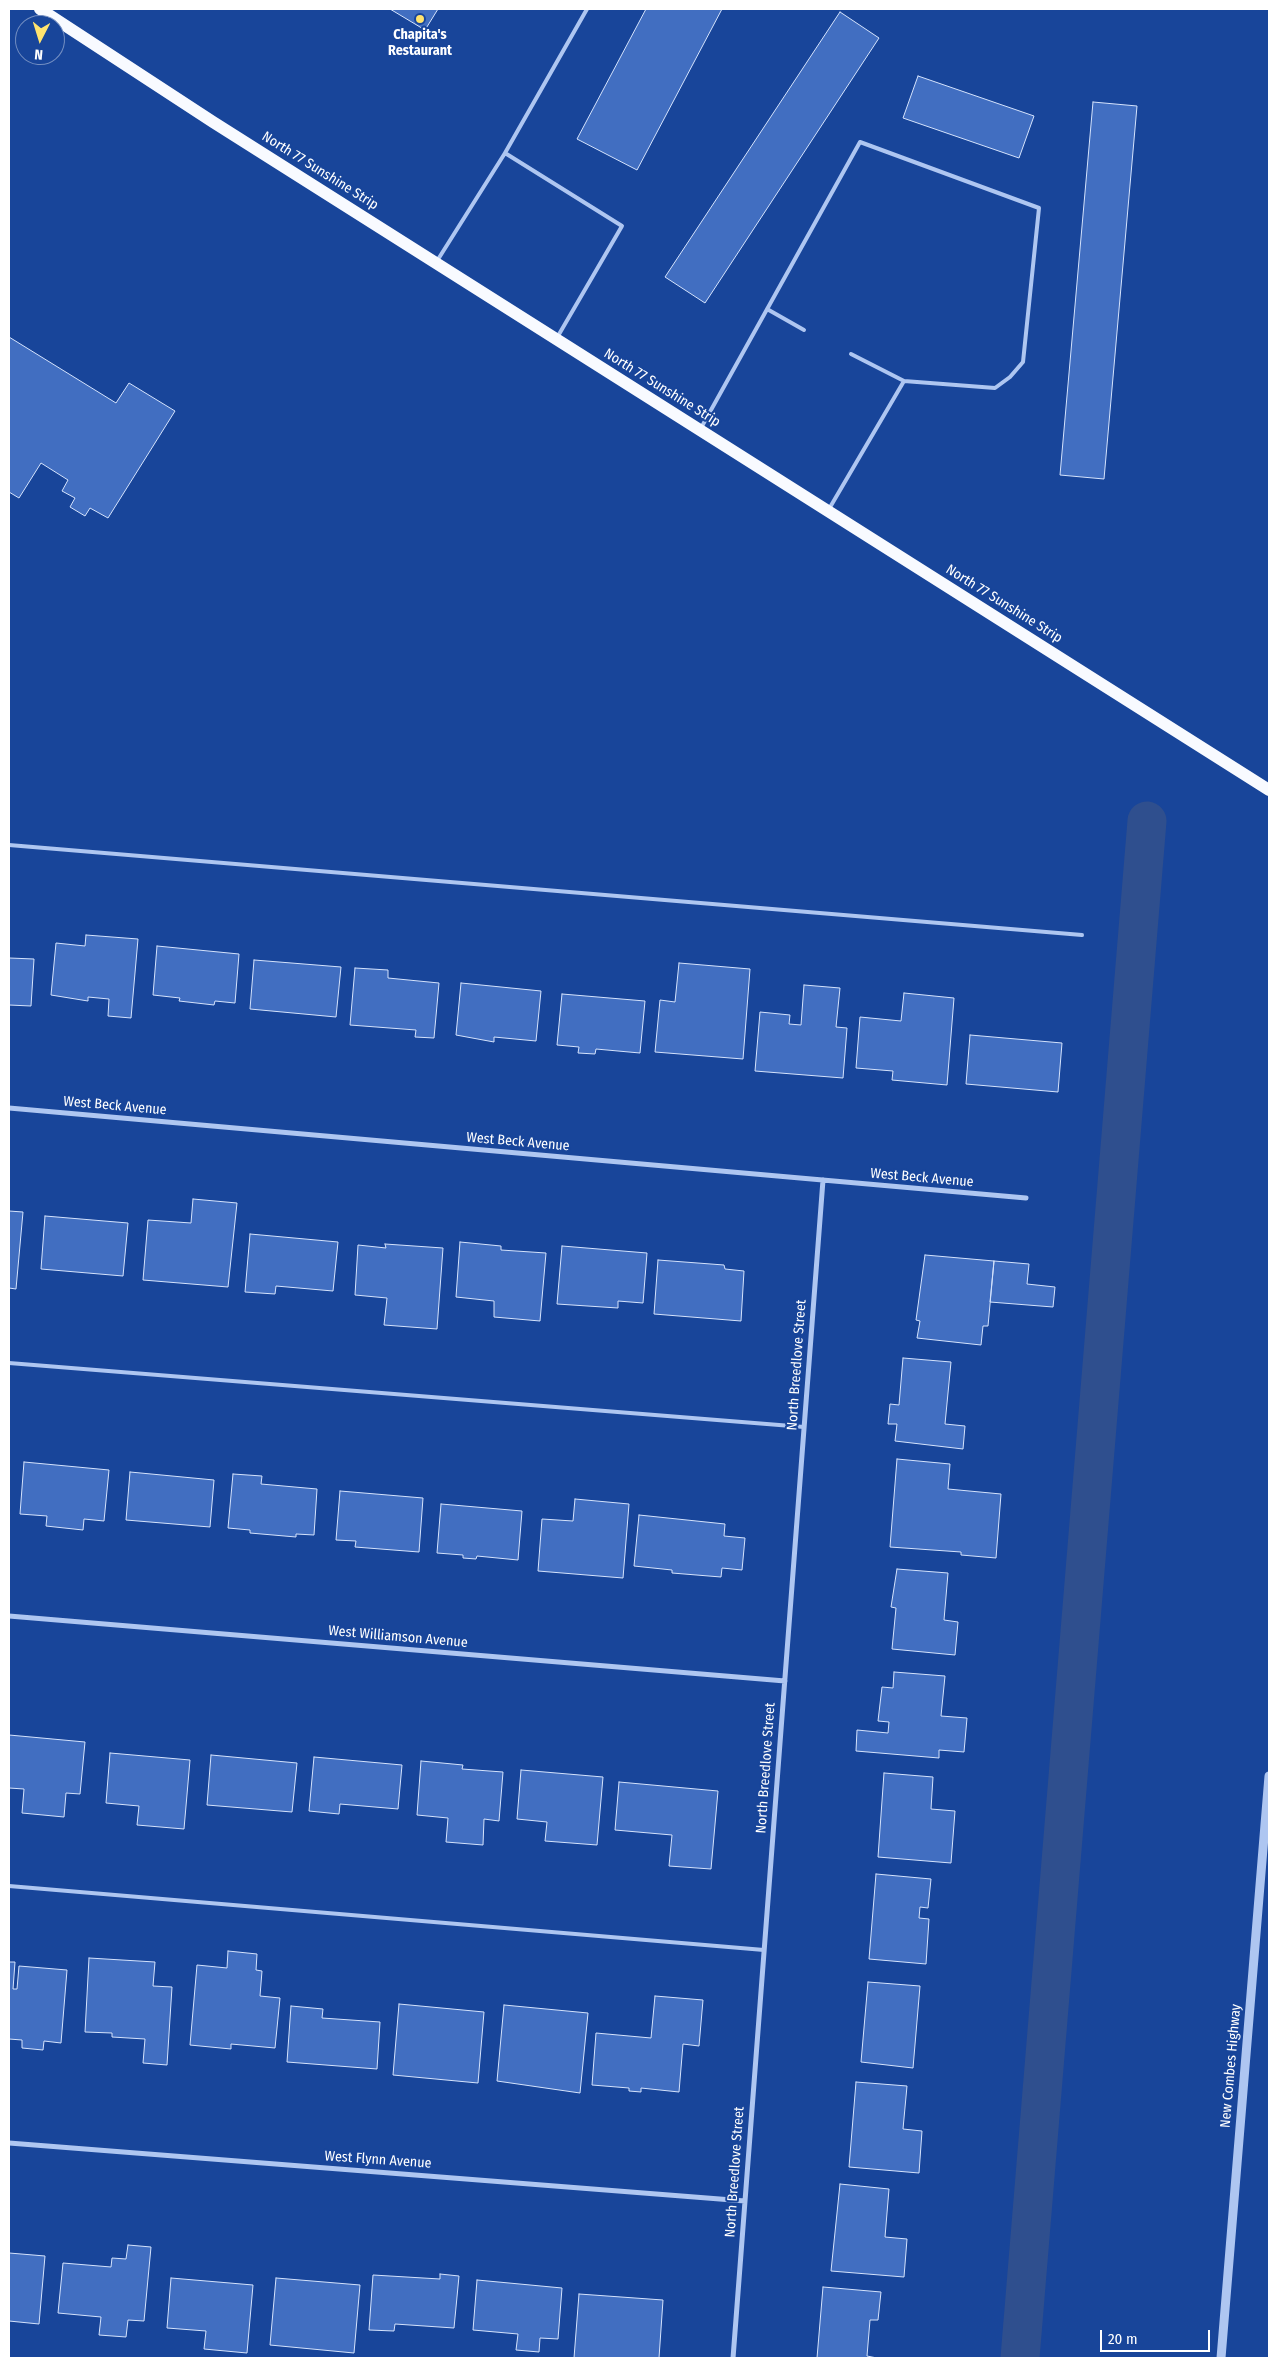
<!DOCTYPE html>
<html>
<head>
<meta charset="utf-8">
<style>
  body { margin:0 }
  #map { position:relative; width:1278px; height:2367px; overflow:hidden; background:#18459a; font-family:"Fira Sans Condensed",sans-serif }
  canvas { display:block }
  .frame { position:absolute; inset:0; border:10px solid #fff; pointer-events:none }
  .north { position:absolute; left:15px; top:15px; width:50px; height:50px; box-sizing:border-box; background:#18459a; border:1px solid #748fc2; border-radius:50%; rotate:185deg; font-size:14px; font-weight:700; line-height:20px; text-align:center; color:#fff }
  .north::after { content:''; display:block; margin:auto; width:18px; height:22px; background:#ffe36e; clip-path:polygon(50% 0,100% 100%,50% 72%,0 100%) }
  .scale { position:absolute; left:1100px; top:2330px; width:110px; height:22px; box-sizing:border-box; border:2px solid #fff; border-top:0; padding-left:6px; font-size:15px; line-height:18px; white-space:nowrap; color:#fff; -webkit-text-stroke:4px #18459a; paint-order:stroke }
</style>
</head>
<body>
<div id="map">
<canvas width="1278" height="2367"></canvas>
<div class="frame"></div>
<div class="north">N</div>
<div class="scale">20 m</div>
</div>
<script>
const g = document.querySelector('canvas').getContext('2d');
g.lineJoin = 'round';
const poly = rows => new Path2D(rows.map(r => 'M' + r).join(''));
function stroke(path, color, width, dash) { g.strokeStyle = color; g.lineWidth = width; g.lineCap = dash ? 'butt' : 'round'; g.setLineDash(dash || []); g.stroke(path); }
function paint(path, color) { g.fillStyle = color; g.fill(path, 'evenodd'); }
function write(font, color, halo, rows, align = 'center') {
  g.font = font + ' "Fira Sans Condensed",sans-serif'; g.lineWidth = 4; g.setLineDash([]); g.textBaseline = 'middle'; g.strokeStyle = halo; g.fillStyle = color; for (const [text, x, y, turn = 0] of rows) {
    g.save(); g.translate(x, y); g.rotate((+turn || 0) * Math.PI / 180); g.textAlign = isNaN(turn) ? turn : align; if (halo) g.strokeText(text, 0, 0); g.fillText(text, 0, 0); g.restore();
  }
}
const canal = poly([
  [1020,2358,1147,821]
]);
const building = poly([
  [390,9,438,9,425,30,390,9],
  [646,9,722,9,637,170,577,139,646,9],
  [840,12,879,38,705,303,665,277,840,12],
  [918,76,1034,116,1019,158,903,118,918,76],
  [1093,102,1137,106,1104,479,1060,475,1093,102],
  [9,337,116,403,129,383,175,411,108,518,90,508,85,516,70,507,75,498,62,491,68,480,41,463,19,498,9,492,9,337],
  [86,935,138,939,131,1018,108,1016,109,999,88,997,88,1001,51,995,56,943,85,946,86,935],
  [157,946,239,954,235,1003,215,1001,214,1005,179,1001,180,998,153,995,157,946],
  [9,958,34,959,31,1006,9,1005,9,958],
  [254,960,341,967,336,1017,250,1009,254,960],
  [679,963,750,969,743,1059,655,1052,660,1000,675,1002,679,963],
  [355,968,388,970,388,978,439,983,434,1038,415,1037,416,1030,350,1025,355,968],
  [461,983,541,991,536,1041,494,1037,494,1042,456,1035,461,983],
  [804,985,840,988,836,1027,847,1028,843,1078,755,1071,760,1012,790,1015,789,1024,801,1025,804,985],
  [904,993,954,998,947,1085,892,1080,893,1071,856,1068,860,1017,901,1021,904,993],
  [562,994,645,1001,640,1053,596,1049,595,1054,578,1053,579,1047,557,1045,562,994],
  [970,1035,1062,1043,1058,1092,966,1084,970,1035],
  [193,1199,237,1203,228,1287,143,1280,148,1220,191,1223,193,1199],
  [9,1211,23,1212,16,1289,9,1288,9,1211],
  [45,1216,128,1223,123,1276,41,1269,45,1216],
  [250,1234,338,1242,333,1291,276,1286,275,1294,245,1292,250,1234],
  [460,1242,501,1246,501,1250,546,1253,540,1321,494,1317,494,1301,456,1297,460,1242],
  [385,1244,443,1248,437,1329,384,1325,387,1298,355,1295,358,1245,386,1248,385,1244],
  [562,1246,647,1253,643,1303,618,1301,618,1308,557,1304,562,1246],
  [925,1255,994,1261,988,1326,983,1326,981,1345,917,1338,920,1321,916,1320,925,1255],
  [658,1260,724,1265,725,1269,744,1271,741,1321,654,1314,658,1260],
  [994,1261,1029,1264,1027,1284,1055,1287,1053,1307,990,1302,994,1261],
  [903,1358,951,1362,945,1424,965,1426,963,1449,895,1441,897,1424,888,1424,890,1404,899,1405,903,1358],
  [897,1459,950,1464,948,1489,1001,1494,996,1558,961,1555,961,1552,890,1547,897,1459],
  [24,1462,109,1470,104,1521,84,1519,83,1530,46,1526,47,1516,20,1514,24,1462],
  [130,1472,214,1480,210,1527,126,1520,130,1472],
  [233,1474,262,1476,261,1484,317,1489,314,1535,296,1534,296,1537,250,1533,250,1530,228,1528,233,1474],
  [340,1491,423,1498,419,1552,355,1547,356,1541,336,1540,340,1491],
  [575,1499,629,1504,623,1578,538,1571,542,1519,573,1521,575,1499],
  [441,1504,522,1511,518,1560,477,1556,476,1559,463,1558,463,1555,437,1553,441,1504],
  [639,1515,725,1524,724,1536,745,1538,742,1570,722,1568,721,1577,672,1573,672,1570,634,1566,639,1515],
  [897,1569,948,1573,944,1620,958,1622,955,1655,892,1649,896,1608,891,1607,897,1569],
  [894,1672,945,1676,941,1716,967,1718,964,1752,939,1750,939,1758,856,1751,857,1730,888,1733,889,1722,878,1721,882,1687,893,1688,894,1672],
  [9,1735,85,1742,80,1794,66,1793,64,1817,22,1813,24,1789,9,1788,9,1735],
  [110,1753,190,1760,184,1829,137,1825,139,1806,106,1803,110,1753],
  [211,1755,297,1763,292,1812,207,1805,211,1755],
  [314,1757,402,1765,398,1809,340,1804,339,1814,309,1811,314,1757],
  [421,1761,463,1765,462,1769,503,1772,499,1821,484,1819,483,1845,446,1842,448,1818,417,1815,421,1761],
  [521,1770,603,1777,597,1845,545,1841,547,1822,517,1819,521,1770],
  [884,1773,933,1777,931,1809,955,1811,951,1863,878,1857,884,1773],
  [619,1782,718,1791,711,1869,669,1866,672,1835,615,1830,619,1782],
  [876,1874,931,1879,928,1908,920,1907,919,1918,929,1919,926,1964,869,1959,876,1874],
  [228,1951,257,1954,256,1970,262,1971,260,1996,280,1998,275,2048,231,2044,231,2049,190,2045,197,1965,227,1968,228,1951],
  [89,1958,155,1962,153,1986,172,1987,167,2065,143,2063,145,2039,112,2037,112,2033,85,2032,89,1958],
  [9,1962,15,1962,13,1989,17,1989,19,1966,67,1970,61,2043,44,2041,43,2050,22,2048,22,2040,9,2039,9,1962],
  [868,1982,920,1986,913,2068,861,2062,868,1982],
  [655,1996,703,2000,699,2046,683,2044,679,2092,641,2088,641,2092,629,2091,629,2088,592,2085,596,2033,651,2038,655,1996],
  [399,2004,484,2012,478,2083,393,2075,399,2004],
  [504,2005,588,2013,580,2093,497,2081,504,2005],
  [291,2006,323,2009,322,2018,380,2022,377,2069,287,2062,291,2006],
  [856,2082,907,2086,903,2129,922,2131,919,2173,849,2167,856,2082],
  [840,2184,889,2189,885,2237,907,2239,904,2277,831,2271,840,2184],
  [128,2245,151,2247,144,2321,128,2320,126,2337,99,2335,101,2317,58,2313,63,2263,111,2267,112,2258,126,2259,128,2245],
  [9,2253,45,2256,39,2324,9,2321,9,2253],
  [440,2274,459,2276,454,2328,395,2324,394,2331,369,2330,373,2275,440,2279,440,2274],
  [171,2278,253,2285,247,2353,204,2349,206,2331,167,2328,171,2278],
  [276,2278,360,2285,354,2353,270,2345,276,2278],
  [477,2280,562,2288,558,2339,540,2338,539,2352,516,2350,518,2334,473,2330,477,2280],
  [823,2287,881,2292,878,2320,870,2320,867,2356,877,2358,817,2358,823,2287],
  [579,2294,663,2300,659,2358,574,2358,579,2294]
]);
const service = poly([
  [437,261,505,153],
  [767,309,804,330],
  [558,336,622,226,505,153,587,9],
  [851,354,904,381],
  [701,428,860,142,1039,208,1023,362,1010,377,995,388,904,381,829,509],
  [9,845,1082,935],
  [9,1363,804,1427],
  [9,1886,764,1950]
]);
const minor = poly([
  [9,1108,1026,1198],
  [9,1616,785,1681],
  [9,2143,745,2201],
  [733,2358,823,1180]
]);
const tertiary = poly([
  [1221,2358,1269,1776]
]);
const primary = poly([
  [40,9,213,122,1269,790]
]);
const markers = [
  [420,19,5,"#ffe36e"]
];
const poiNames = [
  ["Chapita's",420,35],
  ["Restaurant",420,51]
];
const streetNames = [
  ["North 77 Sunshine Strip",320,171,32],
  ["North 77 Sunshine Strip",662,388,32],
  ["North 77 Sunshine Strip",1004,604,32],
  ["West Beck Avenue",115,1106,5],
  ["West Beck Avenue",518,1142,5],
  ["West Beck Avenue",922,1178,5],
  ["North Breedlove Street",797,1365,-86],
  ["West Williamson Avenue",398,1637,5],
  ["North Breedlove Street",766,1768,-86],
  ["New Combes Highway",1231,2066,-85],
  ["West Flynn Avenue",378,2160,4],
  ["North Breedlove Street",735,2172,-86]
];
stroke(canal, '#2f4f8e', 39);
paint(building, '#416ec1');
stroke(building, '#d5e3fc', 1);
stroke(service, '#aec6f1', 4);
stroke(minor, '#aec6f1', 5);
stroke(tertiary, '#aec6f1', 9);
stroke(primary, '#f8faff', 12);
for (const [x, y, r, color] of markers) { const dot = new Path2D(); dot.arc(x, y, r, 0, 2 * Math.PI); g.fillStyle = color; g.fill(dot); stroke(dot, '#18459a', 2); }
write('bold 14px', '#fff', '#18459a', poiNames);
write('14px', '#fff', '#18459a', streetNames);
</script>
</body>
</html>
